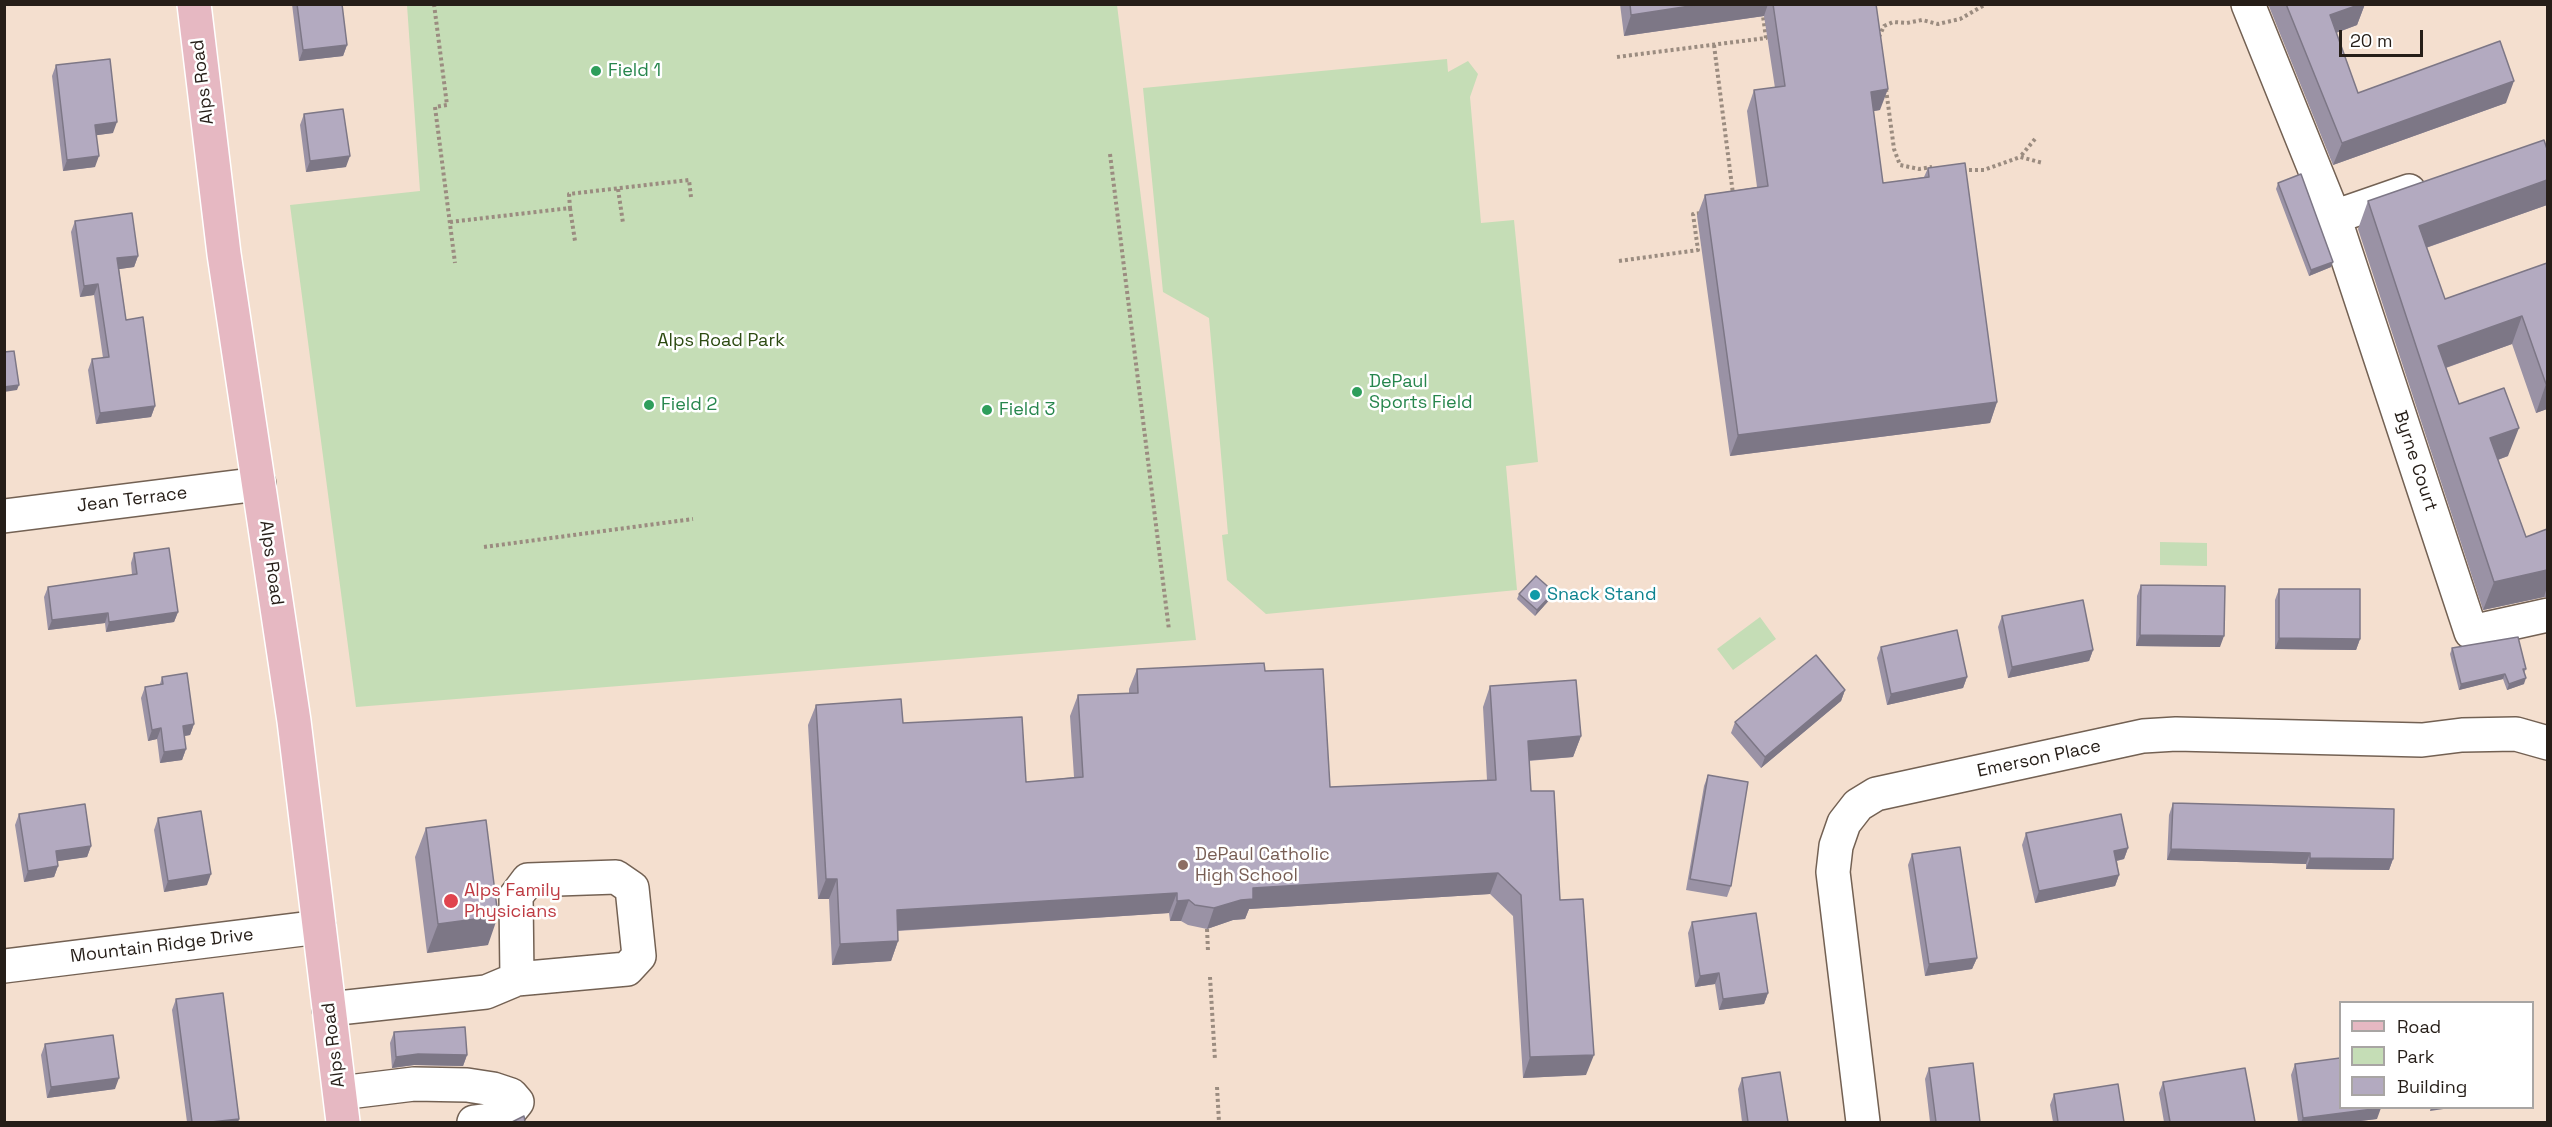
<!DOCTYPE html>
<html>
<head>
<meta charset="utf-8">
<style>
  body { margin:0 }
  #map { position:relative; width:2552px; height:1127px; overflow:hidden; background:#f4dfcf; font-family:"Space Grotesk",sans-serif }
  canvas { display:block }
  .frame { position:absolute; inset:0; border:6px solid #261e18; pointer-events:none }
  .legend { position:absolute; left:2339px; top:1001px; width:195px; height:108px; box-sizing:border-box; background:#fff; border:2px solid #a8a5a3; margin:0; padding:8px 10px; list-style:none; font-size:18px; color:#261e18 }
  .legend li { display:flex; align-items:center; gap:12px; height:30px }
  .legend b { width:30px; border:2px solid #a8a5a3 }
  .scale { position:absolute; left:2339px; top:30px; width:84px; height:27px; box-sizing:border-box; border:3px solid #261e18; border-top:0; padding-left:8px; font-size:18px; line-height:21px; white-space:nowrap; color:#261e18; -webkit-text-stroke:4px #fff; paint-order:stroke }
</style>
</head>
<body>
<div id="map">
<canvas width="2552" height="1127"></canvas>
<div class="frame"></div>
<ul class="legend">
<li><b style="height:8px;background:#e6b8c2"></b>Road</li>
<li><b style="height:16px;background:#c5ddb6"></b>Park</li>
<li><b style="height:16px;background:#b3aac0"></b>Building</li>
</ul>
<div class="scale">20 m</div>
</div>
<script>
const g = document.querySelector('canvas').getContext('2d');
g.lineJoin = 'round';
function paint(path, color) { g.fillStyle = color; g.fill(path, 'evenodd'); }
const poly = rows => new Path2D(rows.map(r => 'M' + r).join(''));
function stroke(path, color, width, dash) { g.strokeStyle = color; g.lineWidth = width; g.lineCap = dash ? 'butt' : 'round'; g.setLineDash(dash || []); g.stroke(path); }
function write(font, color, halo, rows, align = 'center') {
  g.font = font + ' "Space Grotesk",sans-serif'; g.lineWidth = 5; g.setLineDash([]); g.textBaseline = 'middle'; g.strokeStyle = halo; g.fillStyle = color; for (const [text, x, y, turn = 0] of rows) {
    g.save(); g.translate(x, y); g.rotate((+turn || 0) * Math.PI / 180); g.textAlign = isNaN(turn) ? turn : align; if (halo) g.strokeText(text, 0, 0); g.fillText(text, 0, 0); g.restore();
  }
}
const green = poly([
  [407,5,1117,5,1196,640,356,707,290,205,420,191],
  [1447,59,1448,72,1468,61,1478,74,1470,97,1481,223,1514,220,1538,462,1506,466,1517,590,1266,614,1227,580,1222,535,1228,534,1209,318,1163,292,1143,88],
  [2160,542,2207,543,2207,566,2160,565],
  [1760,617,1776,639,1733,670,1717,649]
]);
const path = poly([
  [434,4,447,105,435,107,455,263],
  [1879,37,1884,26,1893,22,1907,23,1922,20,1938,24,1960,19,1986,4],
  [1714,45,1733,194],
  [1617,57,1766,38,1763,16],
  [1886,89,1894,149,1900,165,1919,169,1932,167],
  [2035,139,2020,157,2043,163],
  [1110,154,1169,630],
  [1963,170,1984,170,2020,157],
  [618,189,623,223],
  [570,208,575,241],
  [450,222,570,208,569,194,689,180,691,197],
  [1619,261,1698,250,1693,214,1703,213],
  [484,547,693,519],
  [1207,929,1208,951],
  [1210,977,1215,1060],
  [1217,1087,1219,1122]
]);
const minor = poly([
  [2248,4,2334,217,2471,632,2548,615],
  [2334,217,2409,191],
  [4,516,259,484],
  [4,966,319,927],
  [329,1009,486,992,517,979,516,896,528,880,616,877,632,888,639,956,627,969,517,979],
  [340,1093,414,1084,467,1085,493,1089,511,1095,517,1102,508,1113,498,1119,474,1122],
  [1863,1122,1833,872,1836,846,1844,823,1858,805,1876,794,2143,736,2176,734,2422,740,2462,735,2516,734,2548,743]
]);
const major = poly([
  [194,4,224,254,294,721,343,1122]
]);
const wall = poly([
  [292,4,342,4,347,45,343,56,299,61],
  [1620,4,1876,4,1880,110,1873,111,1883,183,1924,177,1928,168,1997,402,1990,423,1730,456,1697,216,1705,195,1757,187,1747,111,1754,90,1775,88,1764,16,1624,36],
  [2268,4,2365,4,2357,25,2336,33,2358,93,2506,103,2333,165],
  [56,65,113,133,97,135,95,167,63,171,52,76],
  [304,114,346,167,306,172,300,125],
  [2278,183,2331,267,2309,276,2276,189],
  [2368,201,2547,205,2426,248,2445,299,2547,263,2547,409,2536,413,2512,344,2446,368,2459,404,2508,456,2498,460,2526,537,2547,529,2547,598,2544,597,2483,610,2358,229],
  [75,221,138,256,134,267,119,269,126,320,155,406,151,417,96,424,88,370,92,359,103,358,94,295,80,297,71,232],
  [134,553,178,612,174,622,106,632,105,623,48,630,44,597,48,587,132,575,131,563],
  [2141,585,2220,647,2136,646,2137,596],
  [2279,589,2360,639,2356,650,2275,649,2275,600],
  [1554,592,1552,597,1535,616,1517,599,1519,594],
  [2002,616,2093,650,2089,661,2008,678,1998,627],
  [1881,647,1967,677,1963,688,1887,705,1877,658],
  [2452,648,2526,669,2524,673,2524,684,2507,690,2503,679,2459,690,2450,654],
  [1137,669,1265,671,1330,787,1487,780,1483,707,1490,686,1581,736,1573,757,1529,761,1531,791,1560,900,1586,1075,1523,1078,1513,916,1490,894,1249,909,1245,919,1233,920,1207,929,1188,925,1181,921,1170,921,1169,913,898,931,898,941,891,961,832,965,829,899,818,899,808,725,816,705,903,723,1026,782,1074,777,1070,716,1078,695,1129,693,1129,689],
  [162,677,194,724,190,735,184,736,186,749,182,760,160,763,157,739,148,741,141,698,145,687,160,684],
  [1845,690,1841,701,1761,768,1731,733,1735,722],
  [1708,775,1731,886,1727,897,1686,890,1704,786],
  [2173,803,2393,859,2389,870,2306,869,2306,864,2167,860,2169,815],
  [19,814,91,846,87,857,57,861,58,866,54,877,24,882,15,825],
  [158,818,207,885,164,892,154,830],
  [426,828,488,945,427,953,415,857],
  [2026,833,2128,848,2124,859,2117,861,2119,875,2115,886,2035,903,2022,845],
  [1912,854,1977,958,1972,969,1925,976,1908,865],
  [1692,922,1768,993,1764,1004,1719,1010,1715,984,1695,987,1688,933],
  [176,999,239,1119,238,1122,187,1122,172,1010],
  [394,1032,467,1055,463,1066,414,1065,392,1068,390,1043],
  [45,1044,115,1089,47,1098,41,1055],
  [2295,1064,2377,1119,2352,1122,2298,1122,2291,1075],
  [1929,1068,1980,1122,1930,1122,1925,1079],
  [1742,1078,1788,1122,1742,1122,1738,1089],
  [2163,1082,2255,1122,2164,1122,2159,1093],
  [2054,1094,2124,1122,2053,1122,2050,1105]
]);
const shadedWall = poly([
  [1703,4,1768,4,1764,16,1624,36,1631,15],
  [2361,4,2365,4,2357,25,2322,38,2330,15],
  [347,45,343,56,299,61,303,50],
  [2514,81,2506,103,2333,165,2342,143],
  [1888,89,1880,110,1863,113,1871,92],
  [117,122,113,133,91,136,95,125],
  [99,156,95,167,63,171,67,160],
  [350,156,346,167,306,172,310,161],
  [2547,180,2547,205,2408,254,2419,226],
  [138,256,134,267,113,270,117,258],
  [2333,262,2331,267,2309,276,2311,270],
  [98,284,94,295,80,297,84,286],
  [2522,316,2512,344,2428,374,2438,346],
  [2546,384,2547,384,2547,409,2536,413],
  [19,385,17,390,4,392,4,387],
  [1997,402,1990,423,1730,456,1738,435],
  [155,406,151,417,96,424,100,413],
  [2519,428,2508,456,2480,466,2490,438],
  [2547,570,2547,587,2544,597,2483,610,2494,582],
  [1554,592,1552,597,1535,616,1537,610],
  [178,612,174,622,106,632,109,622],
  [108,613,105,623,48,630,52,620],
  [2140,635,2224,636,2220,647,2136,646],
  [2279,638,2360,639,2356,650,2275,649],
  [2093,650,2089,661,2008,678,2012,667],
  [2505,674,2503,679,2459,690,2461,684],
  [1967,677,1963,688,1887,705,1891,694],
  [2526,678,2524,684,2507,690,2509,684],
  [1845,690,1841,701,1761,768,1765,757],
  [194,724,190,735,179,737,183,726],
  [161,728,157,739,148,741,152,730],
  [1581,736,1573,757,1521,761,1528,741],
  [186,749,182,760,160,763,164,752],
  [91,846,87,857,52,862,56,851],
  [2128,848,2124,859,2110,862,2114,851],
  [2171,849,2310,853,2306,864,2167,860],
  [2310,858,2393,859,2389,870,2306,869],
  [58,866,54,877,24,882,28,871],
  [1498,873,1490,894,1249,909,1245,919,1233,920,1207,929,1214,908,1253,888],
  [211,874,207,885,164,892,168,881],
  [2119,875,2115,886,2035,903,2039,891],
  [826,879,837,879,829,899,818,899],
  [1177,893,1169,913,889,931,897,910],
  [1189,900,1181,921,1170,921,1177,901],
  [498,916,488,945,427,953,438,924],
  [898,941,891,961,832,965,840,944],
  [1977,958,1972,969,1925,976,1929,964],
  [1719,973,1715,984,1695,987,1700,976],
  [1768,993,1764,1004,1719,1010,1723,999],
  [418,1054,467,1055,463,1066,414,1065,392,1068,396,1057],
  [1594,1055,1586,1075,1523,1078,1530,1057],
  [119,1078,115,1089,47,1098,51,1087],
  [2431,1107,2457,1107,2430,1111],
  [2381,1108,2377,1119,2352,1122,2301,1122,2303,1118],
  [239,1119,238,1122,211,1122]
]);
const building = poly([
  [297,4,342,4,347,45,303,50,297,4],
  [1630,4,1703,4,1631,15,1630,4],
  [1773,4,1876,4,1888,89,1871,92,1883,183,1929,177,1928,168,1965,163,1997,402,1738,435,1705,195,1768,186,1754,90,1785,86,1773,4],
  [2286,4,2361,4,2330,15,2358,93,2500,41,2514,81,2342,143,2286,4],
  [110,59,117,122,95,125,99,156,67,160,56,65,110,59],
  [343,109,350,156,310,161,304,114,343,109],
  [2544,140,2547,149,2547,180,2419,226,2445,299,2547,263,2547,384,2546,384,2522,316,2438,346,2459,404,2504,388,2519,428,2490,438,2526,537,2547,529,2547,570,2494,582,2368,201,2544,140],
  [2301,174,2333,262,2311,270,2278,183,2301,174],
  [132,213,138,256,117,258,126,320,143,317,155,406,100,413,92,359,109,357,98,284,84,286,75,221,132,213],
  [14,351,19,385,4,387,4,352,14,351],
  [169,548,178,612,109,622,108,613,52,620,48,587,137,574,134,553,169,548],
  [1536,576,1554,592,1537,610,1519,594,1536,576],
  [2141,585,2225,586,2224,636,2140,635,2141,585],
  [2279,589,2360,589,2360,639,2279,638,2279,589],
  [2083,600,2093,650,2012,667,2002,616,2083,600],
  [1957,630,1967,677,1891,694,1881,647,1957,630],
  [2518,637,2526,669,2523,669,2526,678,2509,684,2505,674,2461,684,2452,648,2518,637],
  [1816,655,1845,690,1765,757,1735,722,1816,655],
  [1264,663,1265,671,1323,669,1330,787,1496,780,1490,686,1576,680,1581,736,1528,741,1531,791,1554,791,1560,900,1583,899,1594,1055,1530,1057,1521,895,1498,873,1253,888,1253,899,1241,900,1214,908,1195,905,1189,900,1177,901,1177,893,897,910,898,941,840,944,837,879,826,879,816,705,901,699,903,723,1022,717,1026,782,1083,777,1078,695,1138,693,1137,669,1264,663],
  [187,673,194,724,183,726,186,749,164,752,161,728,152,730,145,687,163,684,162,677,187,673],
  [1708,775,1748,782,1731,886,1690,879,1708,775],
  [2173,803,2394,809,2393,859,2310,858,2310,853,2171,849,2173,803],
  [85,804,91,846,56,851,58,866,28,871,19,814,85,804],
  [201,811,211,874,168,881,158,818,201,811],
  [2121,814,2128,848,2114,851,2119,875,2039,891,2026,833,2121,814],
  [486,820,498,916,438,924,426,828,486,820],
  [1960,847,1977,958,1929,964,1912,854,1960,847],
  [1756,913,1768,993,1723,999,1719,973,1700,976,1692,922,1756,913],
  [223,993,239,1119,211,1122,192,1122,176,999,223,993],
  [465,1027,467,1055,418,1054,396,1057,394,1032,465,1027],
  [113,1035,119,1078,51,1087,45,1044,113,1035],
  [2340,1058,2340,1107,2381,1108,2303,1118,2295,1064,2340,1058],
  [1973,1063,1980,1122,1936,1122,1929,1068,1973,1063],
  [2245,1068,2255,1122,2170,1122,2163,1082,2245,1068],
  [1780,1072,1788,1122,1748,1122,1742,1078,1780,1072],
  [2118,1084,2124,1122,2058,1122,2054,1094,2118,1084],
  [524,1116,525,1122,512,1122,524,1116]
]);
const markers = [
  [596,71,6,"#2e9e5b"],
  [1357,392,6,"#2e9e5b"],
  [649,405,6,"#2e9e5b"],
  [987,410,6,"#2e9e5b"],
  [1535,595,6,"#0f9aa8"],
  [1183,865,6,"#8d6e63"],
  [451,901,8,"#e0444e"]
];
const leisureNames = [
  ["Field 1",608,71],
  ["DePaul",1369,382],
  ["Sports Field",1369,403],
  ["Field 2",661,405],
  ["Field 3",999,410]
];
const streetNames = [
  ["Alps Road",203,82,-97],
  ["Byrne Court",2415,461,72],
  ["Jean Terrace",132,500,-7],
  ["Alps Road",271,563,82],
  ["Emerson Place",2039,759,-12],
  ["Mountain Ridge Drive",162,946,-7],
  ["Alps Road",334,1045,-97]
];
const parkNames = [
  ["Alps Road Park",721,341]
];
const cultureNames = [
  ["Snack Stand",1547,595]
];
const educationNames = [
  ["DePaul Catholic",1195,855],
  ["High School",1195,876]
];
const healthNames = [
  ["Alps Family",464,891],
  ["Physicians",464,912]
];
paint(green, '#c5ddb6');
stroke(minor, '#736153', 36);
stroke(major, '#fff', 36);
stroke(path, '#9b8c80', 4, [3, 3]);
stroke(minor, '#fff', 33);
stroke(major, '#e6b8c2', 33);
paint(wall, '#9a92a5');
paint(shadedWall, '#7d7786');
paint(building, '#b3aac0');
stroke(building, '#7d7786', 1.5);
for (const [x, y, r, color] of markers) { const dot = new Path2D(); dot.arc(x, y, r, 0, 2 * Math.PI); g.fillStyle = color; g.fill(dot); stroke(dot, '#fff', 2); }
write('18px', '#27864d', '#fff', leisureNames, 'left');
write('18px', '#261e18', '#fff', streetNames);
write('18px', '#2d4b12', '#fff', parkNames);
write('18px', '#0d838f', '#fff', cultureNames, 'left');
write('18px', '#785e54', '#fff', educationNames, 'left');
write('18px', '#be3a42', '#fff', healthNames, 'left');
</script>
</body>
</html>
